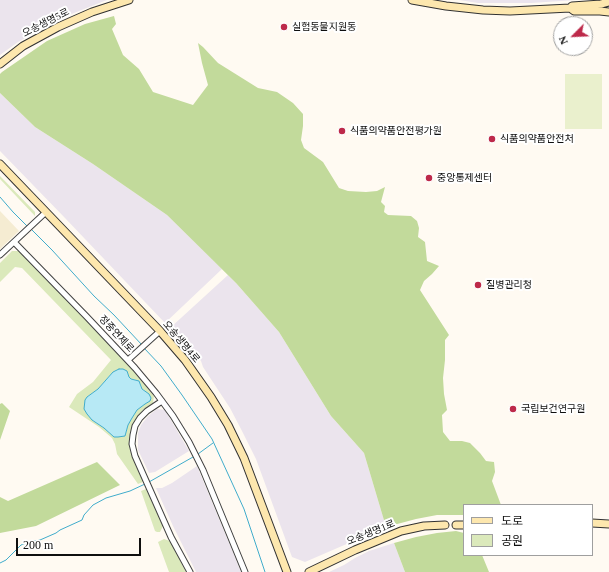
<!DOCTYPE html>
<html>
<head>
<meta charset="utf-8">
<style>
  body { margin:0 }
  #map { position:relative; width:609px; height:572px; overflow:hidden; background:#fffaf2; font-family:"Times New Roman","Noto Sans KR",serif }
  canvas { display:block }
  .legend { position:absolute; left:463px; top:504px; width:130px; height:52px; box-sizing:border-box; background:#fff; border:1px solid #9f9f9f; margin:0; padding:5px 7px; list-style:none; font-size:12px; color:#0f0f0f }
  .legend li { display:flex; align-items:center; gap:8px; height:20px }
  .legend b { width:20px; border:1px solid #9f9f9f }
  .north { position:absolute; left:553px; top:16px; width:40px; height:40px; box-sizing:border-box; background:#fff; border:1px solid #9f9f9f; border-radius:50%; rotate:246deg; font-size:11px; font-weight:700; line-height:16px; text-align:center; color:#0f0f0f }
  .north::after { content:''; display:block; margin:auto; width:14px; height:18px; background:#bd294a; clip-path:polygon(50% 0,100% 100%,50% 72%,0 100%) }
  .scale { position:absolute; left:16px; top:538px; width:125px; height:18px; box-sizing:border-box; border:2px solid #0f0f0f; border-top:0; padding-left:5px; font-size:12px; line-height:14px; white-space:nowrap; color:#0f0f0f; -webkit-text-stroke:3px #fff; paint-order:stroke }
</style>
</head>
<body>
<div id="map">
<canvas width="609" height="572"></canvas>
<ul class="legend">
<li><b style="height:5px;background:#fde7ae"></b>도로</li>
<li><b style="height:11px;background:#dbe9bb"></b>공원</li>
</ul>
<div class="north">N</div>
<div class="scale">200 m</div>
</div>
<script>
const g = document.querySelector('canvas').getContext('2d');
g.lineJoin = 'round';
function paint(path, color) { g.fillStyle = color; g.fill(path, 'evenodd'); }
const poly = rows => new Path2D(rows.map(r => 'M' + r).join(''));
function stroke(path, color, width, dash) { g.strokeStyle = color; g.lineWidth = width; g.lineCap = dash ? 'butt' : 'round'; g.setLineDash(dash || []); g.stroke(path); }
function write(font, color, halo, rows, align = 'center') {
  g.font = font + ' "Times New Roman","Noto Sans KR",serif'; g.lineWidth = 4; g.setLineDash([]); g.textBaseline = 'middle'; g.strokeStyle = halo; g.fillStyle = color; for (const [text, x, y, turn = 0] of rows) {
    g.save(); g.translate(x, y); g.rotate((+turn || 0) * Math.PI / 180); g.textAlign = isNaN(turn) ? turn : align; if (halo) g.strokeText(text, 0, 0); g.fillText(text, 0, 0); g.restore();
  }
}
const industrial = poly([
  [0,0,107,0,69,15,50,24,18,42,0,55],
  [459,0,576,0,531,3,478,3],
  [0,93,35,127,93,164,167,215,222,269,165,323,65,218,0,151],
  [228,275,236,283,279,332,331,416,364,453,386,527,305,562,292,557,256,459,242,431,230,408,203,367,201,361,187,344,180,340,170,328],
  [157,409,165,410,189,451,155,472,149,473,138,450,138,433,141,425,148,416],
  [197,466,232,550,241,572,196,572,173,526,156,488,162,488,172,483],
  [394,543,405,572,329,572,344,565,355,558,369,551]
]);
const farmland = poly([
  [0,211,19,231,0,249]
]);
const green = poly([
  [0,176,35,212,35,216,0,179],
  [12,251,19,251,119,353,154,396,153,403,143,410,135,420,130,434,129,446,133,459,143,482,138,484,117,454,115,444,112,438,99,427,69,407,77,394,93,382,111,360,22,268,15,267,0,282,0,263],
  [127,371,129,377,131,379,136,380,139,381,142,389,145,391,150,401,145,404,137,410,132,418,128,425,125,436,114,437,104,428,92,420,87,397,98,389,113,372],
  [146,489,163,526,160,532,157,532,155,531,141,491],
  [164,539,170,541,186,572,169,572,158,542]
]);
const forest = poly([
  [114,16,116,24,112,29,123,55,139,69,153,92,193,105,208,85,202,63,198,43,203,47,218,63,258,88,277,92,293,103,303,114,303,126,301,140,304,148,323,162,339,188,348,191,366,192,377,191,385,187,381,202,385,206,384,212,388,215,411,216,417,221,419,228,418,237,425,242,427,261,439,266,432,274,424,281,420,290,449,335,445,340,445,360,443,378,444,394,447,410,442,415,443,432,450,441,462,441,470,443,480,453,486,461,494,462,495,472,492,481,501,505,464,505,464,515,437,515,416,519,386,527,364,453,331,416,279,332,236,283,167,215,93,164,35,127,0,93,0,74,2,72,47,41,85,24],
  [2,403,10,411,0,440,0,404],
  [97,462,120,485,36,526,0,533,0,497,8,501],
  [456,531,464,533,464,555,482,555,489,572,405,572,394,543,416,537,437,533]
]);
const pitch = poly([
  [565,74,602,74,602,129,565,129]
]);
const water = poly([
  [119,369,123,369,127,371,129,377,131,379,139,381,142,389,149,394,151,398,150,401,145,404,137,410,132,418,128,425,125,436,118,437,114,437,104,428,92,420,87,414,84,409,85,400,87,397,98,389,113,372,119,369]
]);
const stream = poly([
  [0,197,13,212,27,226],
  [31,229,52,250,94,296,114,315,142,345],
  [144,348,161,366,182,395,212,439,244,509,265,572],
  [198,454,213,443],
  [149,482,193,457],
  [0,563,6,560,21,545,26,543,40,540,56,533,60,530,82,520,84,515,93,505,106,498,130,491,145,484]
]);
const street = poly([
  [14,242,87,317,135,368,156,393,173,416,189,442,203,470,245,572],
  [0,255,46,212],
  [128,360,160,331],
  [162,401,147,411,140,418,135,426,133,435,132,444,135,456,171,537,190,572]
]);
const secondary = poly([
  [412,0,446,6,483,10,510,11,570,8,574,11,600,11,609,12],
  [570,8,572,6,601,4,609,2],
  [0,64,23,46,58,27,92,12,129,0],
  [0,164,160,331,185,360,211,397,228,425,244,458,287,572],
  [592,523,609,524],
  [456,525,464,525],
  [309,572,355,550,401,531,424,526,445,525]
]);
const markers = [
  [284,27,4,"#bd294a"],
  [342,131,4,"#bd294a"],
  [492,139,4,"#bd294a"],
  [429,178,4,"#bd294a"],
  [478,285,4,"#bd294a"],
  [513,409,4,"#bd294a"]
];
const streetNames = [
  ["오송생명5로",46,23,-27],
  ["정중연제로",116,334,47],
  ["오송생명4로",181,342,50],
  ["오송생명1로",371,533,-22]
];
const poiNames = [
  ["실험동물지원동",292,27],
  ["식품의약품안전평가원",350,131],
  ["식품의약품안전처",500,139],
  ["중앙통제센터",437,178],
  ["질병관리청",486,285],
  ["국립보건연구원",521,409]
];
paint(industrial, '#ebe4ed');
paint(farmland, '#f5ecd2');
paint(green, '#dbe9bb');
paint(forest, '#c2da9b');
paint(pitch, '#eaf0cd');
paint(water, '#b7e9f5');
stroke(water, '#40accb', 1);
stroke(stream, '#40accb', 1);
stroke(street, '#424242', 7);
stroke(secondary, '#313131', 9);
stroke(street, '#fff', 5);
stroke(secondary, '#fde7ae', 7);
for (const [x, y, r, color] of markers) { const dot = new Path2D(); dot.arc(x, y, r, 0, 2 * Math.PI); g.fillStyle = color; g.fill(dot); stroke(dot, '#fff', 1.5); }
write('10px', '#0f0f0f', '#fff', streetNames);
write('10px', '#0f0f0f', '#fff', poiNames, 'left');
</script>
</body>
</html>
